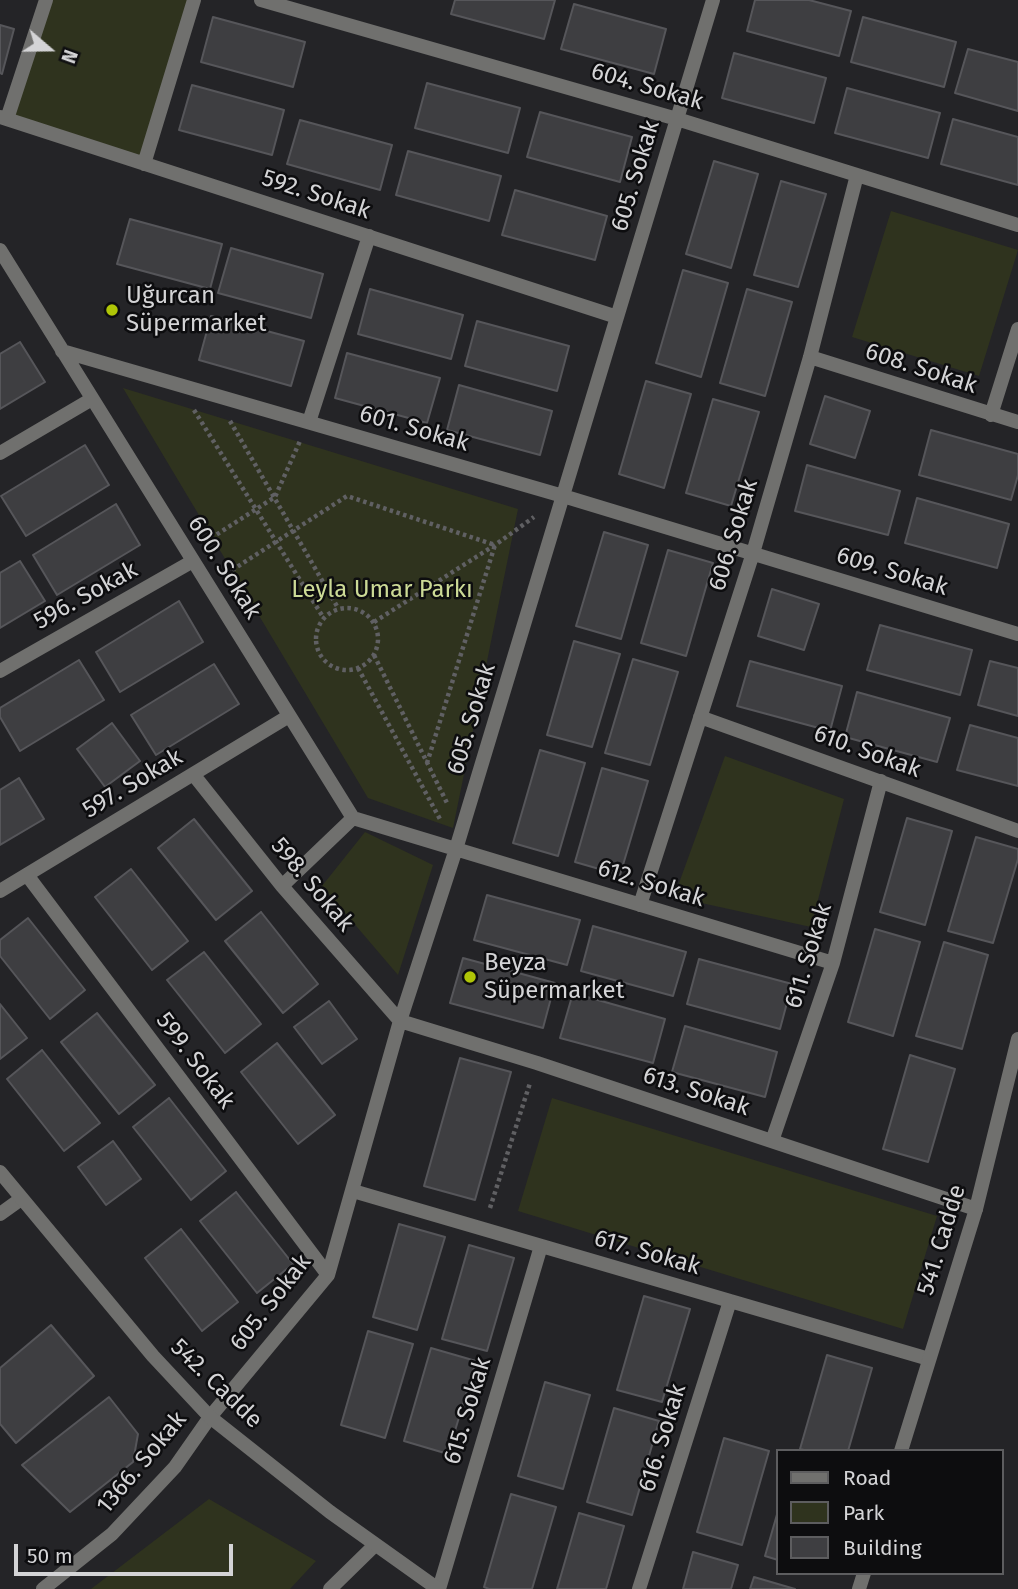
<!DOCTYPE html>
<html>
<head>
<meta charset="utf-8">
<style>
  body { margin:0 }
  #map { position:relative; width:1018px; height:1589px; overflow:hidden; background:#242427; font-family:"Fira Sans",sans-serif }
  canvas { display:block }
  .legend { position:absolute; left:776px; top:1449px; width:228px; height:126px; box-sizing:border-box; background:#0d0d0f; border:2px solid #5d5d5f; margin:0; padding:9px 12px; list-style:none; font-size:21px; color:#d4d4d6 }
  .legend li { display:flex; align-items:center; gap:14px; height:35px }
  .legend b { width:35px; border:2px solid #5d5d5f }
  .north { position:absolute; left:14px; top:14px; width:70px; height:70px; -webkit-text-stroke:5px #0d0d0f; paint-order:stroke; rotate:110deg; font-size:19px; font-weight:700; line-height:28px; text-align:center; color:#d4d4d6 }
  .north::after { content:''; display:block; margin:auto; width:24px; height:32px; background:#d4d4d6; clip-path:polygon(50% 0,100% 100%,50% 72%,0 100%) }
  .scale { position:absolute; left:14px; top:1544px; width:219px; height:32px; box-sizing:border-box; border:4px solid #d4d4d6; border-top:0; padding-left:9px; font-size:21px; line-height:24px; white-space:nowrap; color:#d4d4d6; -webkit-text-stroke:5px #0d0d0f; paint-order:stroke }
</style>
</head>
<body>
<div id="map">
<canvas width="1018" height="1589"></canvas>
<ul class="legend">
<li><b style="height:9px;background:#70706e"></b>Road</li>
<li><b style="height:19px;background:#2f331e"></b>Park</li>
<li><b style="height:19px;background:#3e3e41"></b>Building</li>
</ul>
<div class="north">N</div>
<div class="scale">50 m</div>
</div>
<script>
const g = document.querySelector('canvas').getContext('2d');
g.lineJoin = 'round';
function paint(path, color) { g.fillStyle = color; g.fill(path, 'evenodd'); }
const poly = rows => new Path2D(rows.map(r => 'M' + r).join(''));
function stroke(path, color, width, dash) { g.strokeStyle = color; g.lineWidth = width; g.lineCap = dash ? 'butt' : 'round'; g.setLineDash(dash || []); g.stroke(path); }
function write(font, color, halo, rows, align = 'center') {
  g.font = font + ' "Fira Sans",sans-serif'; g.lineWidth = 5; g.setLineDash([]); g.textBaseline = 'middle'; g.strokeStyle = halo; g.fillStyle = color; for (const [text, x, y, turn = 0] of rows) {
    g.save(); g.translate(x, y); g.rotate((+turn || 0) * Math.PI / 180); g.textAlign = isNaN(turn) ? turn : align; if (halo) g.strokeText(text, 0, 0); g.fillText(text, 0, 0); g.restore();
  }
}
const green = poly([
  [52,0,190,0,143,157,14,116],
  [891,211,1018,250,979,376,852,337],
  [123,388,518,509,453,828,368,798],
  [725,756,844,799,811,927,674,897],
  [365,832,433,865,398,975,322,886],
  [552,1098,937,1216,903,1329,518,1211],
  [209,1499,316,1561,290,1589,91,1589]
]);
const building = poly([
  [455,0,555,0,544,39,451,14,455,0],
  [755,0,809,0,851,11,839,56,747,31,755,0],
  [574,4,666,29,654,74,561,49,574,4],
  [213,17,305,42,293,87,201,62,213,17],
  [863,17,956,42,944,87,851,62,863,17],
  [0,25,14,29,2,74,0,73,0,25],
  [968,49,1018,62,1018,111,955,93,968,49],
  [734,53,826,78,814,123,722,98,734,53],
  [427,83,520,108,508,153,415,128,427,83],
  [192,85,284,110,272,155,179,130,192,85],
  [847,88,940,113,928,158,835,133,847,88],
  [540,112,632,137,620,182,527,157,540,112],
  [953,119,1018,137,1018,185,941,164,953,119],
  [300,120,392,145,380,190,287,164,300,120],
  [408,151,501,176,489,221,396,195,408,151],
  [714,161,758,174,731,268,686,254,714,161],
  [781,181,826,194,798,287,754,275,781,181],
  [515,190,607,216,595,260,502,235,515,190],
  [130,219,222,244,210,289,117,264,130,219],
  [231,248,323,274,311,318,218,293,231,248],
  [683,270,728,283,701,377,656,363,683,270],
  [370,289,463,315,451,359,358,334,370,289],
  [747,289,792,302,765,396,720,383,747,289],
  [211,316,304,341,291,386,199,360,211,316],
  [477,321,569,346,557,391,465,366,477,321],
  [20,342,45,382,0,409,0,354,20,342],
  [347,353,440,378,427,423,335,398,347,353],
  [646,381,691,394,664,488,619,474,646,381],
  [459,385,552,411,540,455,447,430,459,385],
  [825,396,870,411,855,458,810,444,825,396],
  [713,399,759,412,731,506,686,493,713,399],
  [931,430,1018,454,1018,475,1011,500,919,475,931,430],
  [85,445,109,485,26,536,1,496,85,445],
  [807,465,900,491,888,535,795,511,807,465],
  [917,498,1009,524,997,568,905,543,917,498],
  [116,504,140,545,57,595,33,555,116,504],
  [604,532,648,545,621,639,576,626,604,532],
  [668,550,713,563,686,656,641,643,668,550],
  [20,561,45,601,0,628,0,573,20,561],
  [772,589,819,604,804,650,758,636,772,589],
  [179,601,203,642,120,692,96,652,179,601],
  [880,625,972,650,960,695,867,670,880,625],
  [574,641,620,654,592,747,547,735,574,641],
  [633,659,678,672,650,765,605,753,633,659],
  [79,660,104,700,20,751,0,717,0,708,79,660],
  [750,661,842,686,830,731,737,706,750,661],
  [990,661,1018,668,1018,716,978,705,990,661],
  [214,664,239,704,156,755,131,715,214,664],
  [857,692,950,718,937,762,845,737,857,692],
  [112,723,140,761,105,787,77,749,112,723],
  [970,725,1018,738,1018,786,957,770,970,725],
  [540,750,585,763,558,856,513,843,540,750],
  [602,768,648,781,620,875,575,862,602,768],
  [19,778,44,819,0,845,0,790,19,778],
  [907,818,952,831,925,925,880,912,907,818],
  [194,819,252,891,216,920,158,848,194,819],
  [976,837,1018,849,1018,859,993,943,948,931,976,837],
  [131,869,188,941,152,970,95,897,131,869],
  [487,895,580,920,567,965,474,940,487,895],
  [261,912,318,984,283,1013,225,941,261,912],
  [28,918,85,990,50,1019,0,956,0,940,28,918],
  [593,926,686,952,673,996,581,971,593,926],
  [875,929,920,942,893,1036,848,1022,875,929],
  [944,942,988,955,962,1049,916,1036,944,942],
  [204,952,261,1024,225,1053,167,980,204,952],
  [463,958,555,983,543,1028,450,1003,463,958],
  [699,959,792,984,780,1029,687,1004,699,959],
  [573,993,665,1019,653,1063,560,1038,573,993],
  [329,1001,357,1039,322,1064,294,1027,329,1001],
  [0,1004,27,1038,0,1059,0,1004],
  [97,1013,155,1085,119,1114,61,1042,97,1013],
  [685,1026,777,1052,765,1097,672,1072,685,1026],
  [277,1043,335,1115,298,1144,241,1072,277,1043],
  [42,1050,100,1123,64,1151,7,1079,42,1050],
  [910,1055,955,1069,928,1162,883,1149,910,1055],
  [460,1058,511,1072,475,1200,424,1186,460,1058],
  [169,1098,226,1171,191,1200,133,1127,169,1098],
  [113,1141,141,1179,106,1205,78,1167,113,1141],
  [236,1192,293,1264,257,1293,200,1221,236,1192],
  [399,1224,445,1237,417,1330,373,1317,399,1224],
  [181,1229,238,1302,202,1331,145,1258,181,1229],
  [469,1245,514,1258,487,1351,442,1339,469,1245],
  [644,1296,690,1309,662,1402,617,1390,644,1296],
  [51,1325,94,1376,16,1443,0,1424,0,1368,51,1325],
  [368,1331,413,1344,385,1438,341,1425,368,1331],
  [431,1348,476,1361,448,1454,404,1441,431,1348],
  [827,1355,872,1368,848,1451,808,1451,800,1449,827,1355],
  [545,1382,590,1395,563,1489,518,1476,545,1382],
  [109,1397,138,1434,133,1462,70,1512,22,1465,109,1397],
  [614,1408,659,1421,632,1515,587,1502,614,1408],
  [724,1438,769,1451,742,1545,697,1532,724,1438],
  [511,1494,556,1507,532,1589,489,1589,484,1587,511,1494],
  [778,1511,778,1560,765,1556,778,1511],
  [579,1513,624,1526,606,1589,557,1589,579,1513],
  [693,1552,738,1565,731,1589,683,1589,693,1552],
  [754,1577,795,1589,750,1589,754,1577]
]);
const path = poly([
  [194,410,323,617],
  [230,421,338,608],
  [205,542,275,497,300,441],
  [226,574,347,496,495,545,427,763],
  '316 639a31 31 0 1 1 62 0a31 31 0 1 1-62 0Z',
  [374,622,495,545,534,517],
  [374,655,448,805],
  [358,668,441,821],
  [490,1208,530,1083]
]);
const minor = poly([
  [261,0,677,119,1018,225],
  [0,117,617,317],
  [7,119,46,0],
  [144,164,194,0],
  [0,250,353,818,833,963],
  [62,351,563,496,1018,634],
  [810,357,1018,422],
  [991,415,1018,329],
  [309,422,369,236],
  [0,453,92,399],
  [0,671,193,561],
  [700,717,1018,831],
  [193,774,282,886,400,1021,537,1063,976,1209],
  [27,875,328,1275],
  [282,886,353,818],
  [0,891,289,716],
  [640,905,753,553,810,357,857,175],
  [772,1141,833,963,881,781],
  [353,1191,929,1359],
  [0,1214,21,1199],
  [43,1589,112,1534,175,1467,210,1417,328,1275,400,1021,456,849,713,0],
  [330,1589,375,1545],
  [439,1589,541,1246],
  [639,1589,730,1301]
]);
const tertiary = poly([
  [0,1172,153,1356,210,1417,330,1512,438,1589],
  [901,1451,976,1209,1018,1039],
  [859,1589,864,1573]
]);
const markers = [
  [112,310,7,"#afc507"],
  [470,977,7,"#afc507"]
];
const streetNames = [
  ["604. Sokak",647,87,16],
  ["605. Sokak",636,176,-73],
  ["592. Sokak",316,195,18],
  ["608. Sokak",921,369,18],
  ["601. Sokak",414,429,16],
  ["606. Sokak",734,535,-73],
  ["600. Sokak",224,568,58],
  ["609. Sokak",892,572,17],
  ["596. Sokak",86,596,-29],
  ["605. Sokak",472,719,-73],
  ["610. Sokak",867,752,20],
  ["597. Sokak",133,784,-31],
  ["612. Sokak",651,884,17],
  ["598. Sokak",312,885,50],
  ["611. Sokak",809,956,-73],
  ["599. Sokak",195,1061,53],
  ["613. Sokak",696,1092,18],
  ["541. Cadde",942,1240,-73],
  ["617. Sokak",647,1253,16],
  ["605. Sokak",271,1303,-52],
  ["542. Cadde",216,1384,44],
  ["615. Sokak",468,1411,-73],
  ["616. Sokak",663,1438,-73],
  ["1366. Sokak",142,1463,-50]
];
const poiNames = [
  ["Uğurcan",126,296],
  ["Süpermarket",126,324],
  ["Beyza",484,963],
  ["Süpermarket",484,991]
];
const parkNames = [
  ["Leyla Umar Parkı",382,590]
];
paint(green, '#2f331e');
paint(building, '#3e3e41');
stroke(building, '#56565a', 2);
stroke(path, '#606063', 4.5, [3.5, 3.5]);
stroke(minor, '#70706e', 14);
stroke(tertiary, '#70706e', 14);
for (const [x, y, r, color] of markers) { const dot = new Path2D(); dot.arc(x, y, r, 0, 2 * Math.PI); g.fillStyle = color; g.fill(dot); stroke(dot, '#0d0d0f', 2.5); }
write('24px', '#d4d4d6', '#0d0d0f', streetNames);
write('24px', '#d4d4d6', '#0d0d0f', poiNames, 'left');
write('24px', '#ccda96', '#0d0d0f', parkNames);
</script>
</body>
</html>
